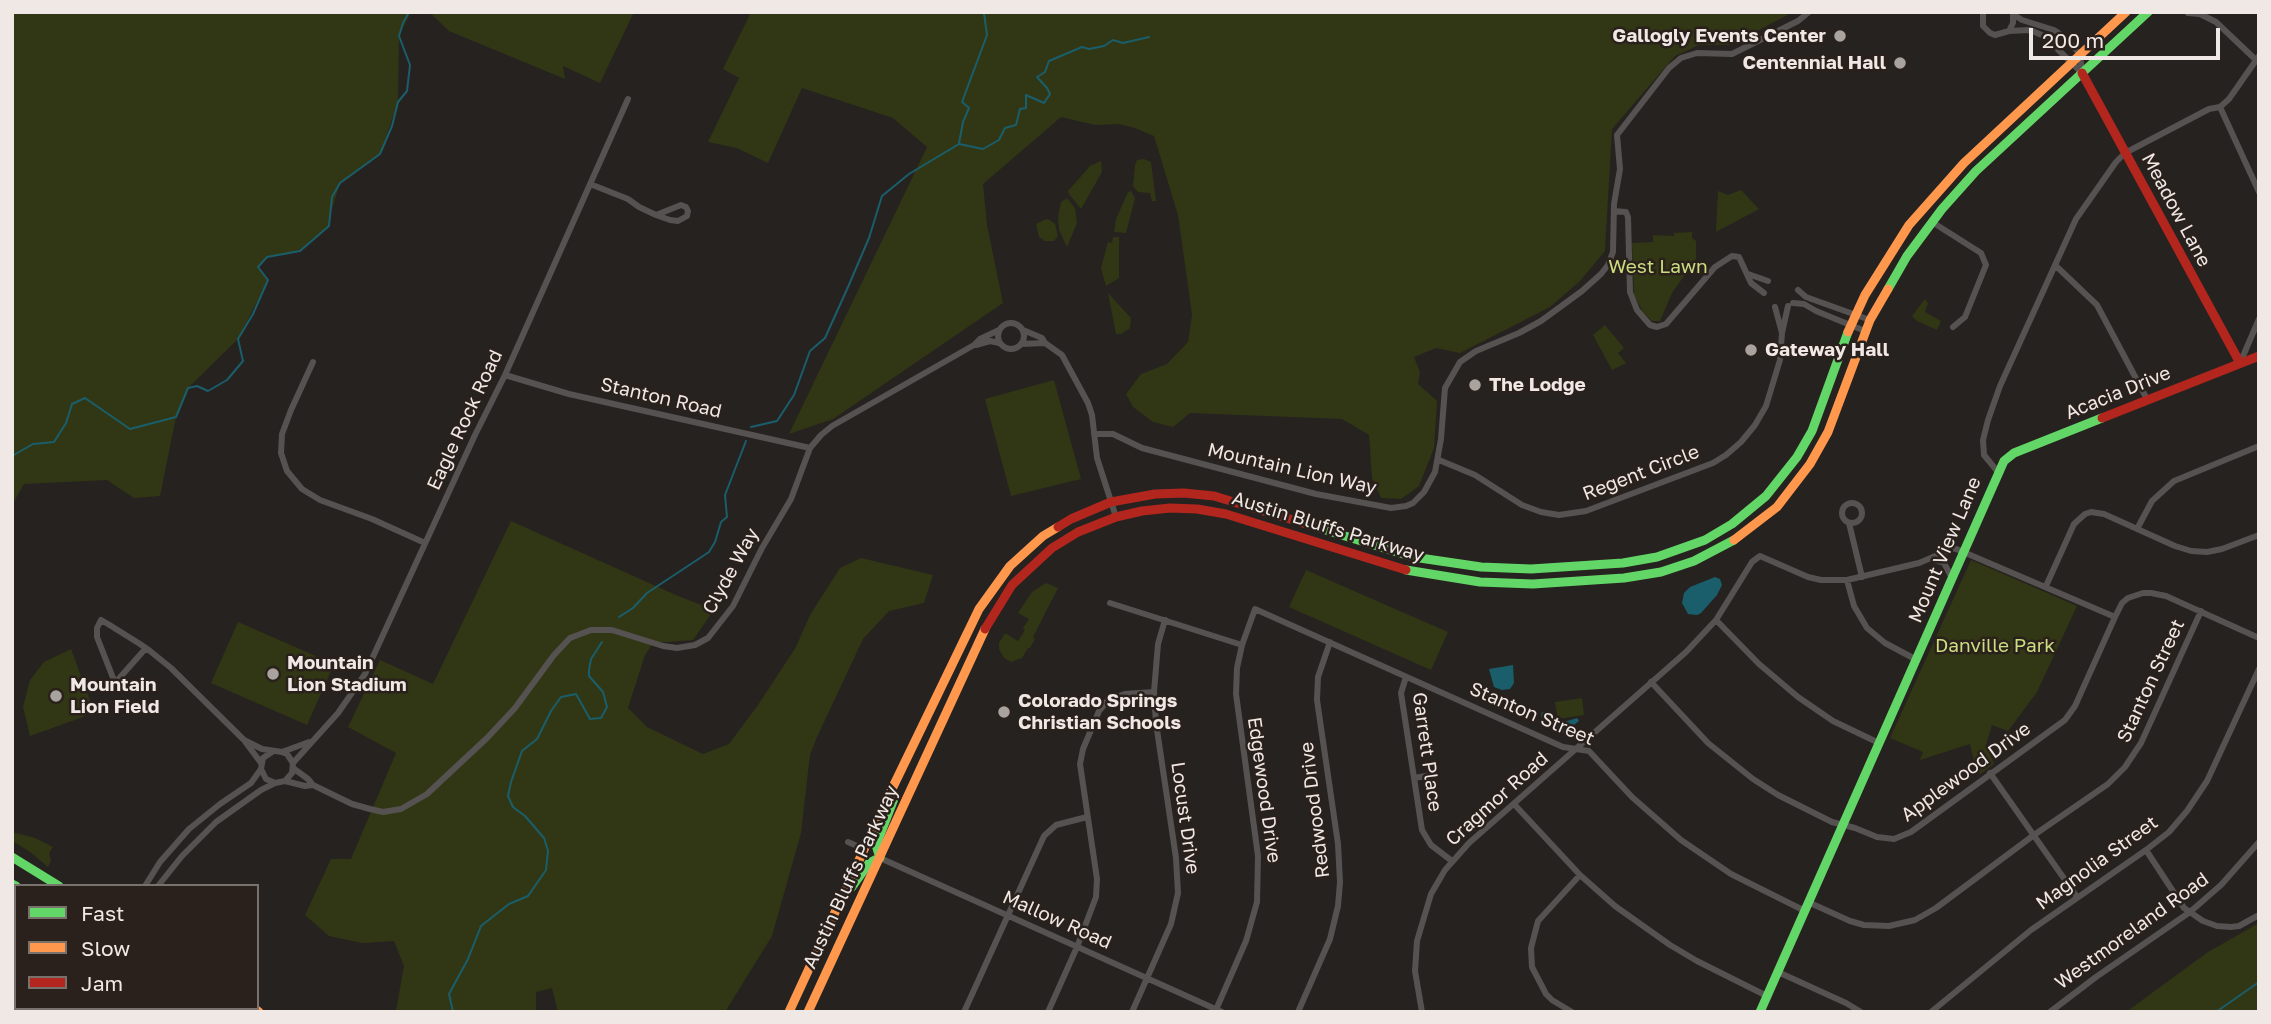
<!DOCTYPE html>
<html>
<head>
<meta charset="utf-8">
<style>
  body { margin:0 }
  #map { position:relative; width:2271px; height:1024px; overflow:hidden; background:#262220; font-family:"Golos Text",sans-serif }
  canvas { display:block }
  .frame { position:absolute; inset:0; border:14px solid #efe8e5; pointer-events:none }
  .legend { position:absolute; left:14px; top:884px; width:245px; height:126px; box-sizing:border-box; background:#2a211c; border:2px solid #79716c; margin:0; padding:9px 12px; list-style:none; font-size:21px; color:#efe8e5 }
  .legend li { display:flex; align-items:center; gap:14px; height:35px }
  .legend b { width:35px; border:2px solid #79716c }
  .scale { position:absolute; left:2029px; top:28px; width:191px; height:32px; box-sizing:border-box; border:4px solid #efe8e5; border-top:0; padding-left:9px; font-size:21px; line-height:24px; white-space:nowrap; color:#efe8e5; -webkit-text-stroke:5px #2a211c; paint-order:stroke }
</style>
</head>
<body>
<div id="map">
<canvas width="2271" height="1024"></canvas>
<div class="frame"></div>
<ul class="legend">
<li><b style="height:9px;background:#63d668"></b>Fast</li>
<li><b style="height:9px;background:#ff974d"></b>Slow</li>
<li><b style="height:9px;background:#b3261e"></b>Jam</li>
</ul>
<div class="scale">200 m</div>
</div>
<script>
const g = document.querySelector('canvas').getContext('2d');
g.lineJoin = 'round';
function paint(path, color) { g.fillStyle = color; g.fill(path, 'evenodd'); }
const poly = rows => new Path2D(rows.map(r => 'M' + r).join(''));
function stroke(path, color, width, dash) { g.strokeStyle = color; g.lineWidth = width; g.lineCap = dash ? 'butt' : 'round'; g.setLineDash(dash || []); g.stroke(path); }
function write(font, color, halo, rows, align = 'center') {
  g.font = font + ' "Golos Text",sans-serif'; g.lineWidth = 5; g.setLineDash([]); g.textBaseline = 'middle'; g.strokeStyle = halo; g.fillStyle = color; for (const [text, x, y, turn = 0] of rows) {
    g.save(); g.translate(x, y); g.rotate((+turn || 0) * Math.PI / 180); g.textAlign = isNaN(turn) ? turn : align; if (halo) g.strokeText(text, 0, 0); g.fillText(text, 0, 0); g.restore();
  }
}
const green = poly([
  [12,12,411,12,399,36,398,102,380,154,340,183,331,212,329,226,300,251,268,257,258,267,268,280,238,339,188,388,176,417,160,496,134,498,107,480,24,484,12,505],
  [429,12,634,12,600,83,563,66,565,79,449,31],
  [751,12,1793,12,1731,45,1699,45,1675,56,1612,129,1605,251,1580,281,1550,307,1460,353,1436,348,1414,357,1420,372,1418,384,1437,401,1434,448,1419,486,1401,499,1381,498,1372,478,1369,435,1342,419,1190,413,1173,427,1153,422,1133,407,1126,394,1141,374,1167,364,1188,342,1192,315,1178,215,1154,136,1135,128,1119,124,1095,125,1061,117,983,184,987,225,1003,303,833,419,789,434,927,147,893,118,802,88,768,163,737,148,708,142,739,78,723,69],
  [1144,159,1151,162,1156,201,1152,201,1150,193,1138,192,1133,186,1135,165,1137,160],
  [1101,161,1102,172,1081,209,1069,194,1068,191,1090,166],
  [1741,190,1759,209,1716,232,1718,191,1728,195],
  [1131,191,1135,198,1126,233,1114,232,1116,219,1128,192],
  [1067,198,1075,208,1077,223,1067,247,1059,230,1058,217,1061,202],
  [1046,219,1050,220,1055,224,1058,236,1054,241,1045,241,1039,237,1036,224],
  [1692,232,1692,238,1696,241,1696,259,1672,293,1660,321,1652,321,1643,312,1634,295,1632,243,1653,242,1653,235,1674,236,1674,233],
  [1113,237,1119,237,1119,278,1106,286,1101,268,1108,242,1112,243],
  [1108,293,1131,318,1130,328,1121,334,1116,334],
  [1925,299,1928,303,1925,312,1941,321,1937,330,1917,321,1912,316],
  [1605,325,1624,348,1618,353,1626,363,1612,370,1593,335],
  [1054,380,1081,479,1011,496,985,399],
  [511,521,678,596,714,610,693,640,653,643,645,655,628,708,647,727,703,754,729,744,758,705,796,647,810,615,840,568,861,558,933,575,924,603,889,611,863,639,817,737,810,755,801,833,772,936,725,1012,558,1012,552,988,536,992,536,1012,398,1012,396,1011,404,966,394,941,362,943,329,936,305,915,331,859,351,859,396,753,348,727,380,660,433,684],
  [1971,560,2077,606,2037,692,2008,731,1992,725,1986,745,1994,764,1980,774,1975,765,1970,744,1920,760,1923,752,1890,738],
  [1306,570,1448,632,1431,670,1289,607],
  [1046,583,1058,588,1033,637,1035,639,1030,648,1028,648,1022,658,1011,662,1004,658,999,649,999,643,1005,633,1018,641,1025,630,1023,628,1029,619,1018,613,1032,592],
  [238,622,334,664,307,725,211,683],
  [71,649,91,703,90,712,83,717,30,736,23,707,30,680,44,662],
  [1582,698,1584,715,1558,719,1555,702],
  [12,832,35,838,53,847,49,853,51,861,48,867,29,851,12,841],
  [2259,923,2259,1012,2126,1012,2208,952]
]);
const water = poly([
  [1715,577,1720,579,1722,585,1717,595,1701,613,1697,615,1688,614,1682,603,1684,593,1690,587],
  [1513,665,1514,683,1510,689,1502,690,1494,687,1489,669],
  [1542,712,1546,712,1550,714,1555,722,1561,723,1577,718,1579,721,1564,733,1543,724,1541,715]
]);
const stream = poly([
  [959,143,963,122,969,108,962,102,987,35,984,13],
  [751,427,777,421,794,395,810,351,825,338,848,287,869,238,882,196,909,174,959,144,983,149,999,140,1005,128,1016,125,1020,109,1026,108,1026,95,1044,103,1050,94,1047,88,1037,77,1045,72,1049,61,1082,47,1089,49,1104,46,1113,40,1123,43,1149,37],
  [12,456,33,444,54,442,66,423,72,404,85,398,130,429,176,417,188,388,197,386,208,391,227,380,243,361,238,339,253,314,268,280,258,267,267,257,300,251,329,226,332,197,340,183,380,154,392,126,398,102,407,91,410,65,399,36,403,23,409,12],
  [619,617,633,608,647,593,709,552,715,542,721,522,727,517,725,495,746,441],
  [453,1012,449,994,468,959,481,926,509,904,528,896,546,870,548,851,544,838,525,816,513,807,508,796,511,782,522,751,537,739,551,711,561,697,576,694,590,719,601,718,607,707,603,692,589,676,589,670,591,659,602,642],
  [2216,1012,2259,982]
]);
const street = poly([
  [1983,12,1983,26,1990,33,1995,35,2009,31,2013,23,2013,13],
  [2188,13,2200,14,2216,22,2256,60],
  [2014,15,2022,20,2054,30,2063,36,2080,54,2082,73],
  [2009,31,2030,30,2044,36,2082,73],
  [2220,107,2259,192],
  [590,184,628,199,639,207,656,215,670,220,678,221,687,216,688,211,686,207,681,205,656,215],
  [1614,211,1626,212,1628,217,1630,292,1637,310,1650,325,1657,327,1666,324,1715,267,1732,256,1739,257,1751,283,1764,293],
  [1932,222,1981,253,1986,265,1965,317,1953,327],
  [2055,265,2097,305,2148,401],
  [1748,274,1768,281],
  [1798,290,1806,297,1870,320],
  [1793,303,1804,304,1816,311,1865,331],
  [1775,307,1782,333],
  '998 336a13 13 0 1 1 26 0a13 13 0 1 1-26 0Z',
  [1023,330,1042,338,1045,343,1062,355,1088,403,1092,415,1097,458,1116,517],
  [1021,344,1045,343],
  [976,345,990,341,999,343],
  [313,362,291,410,282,434,281,453,287,471,302,489,320,500,372,519,425,543],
  [2240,363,2259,319],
  [505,375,569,394,810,448],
  [1094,434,1113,434,1142,448,1316,494,1391,508,1406,506,1413,503,1424,492,1435,472,1441,439,1445,388,1460,362,1476,351,1519,333,1541,321,1582,291,1601,274,1608,265,1613,252,1614,204,1620,169,1617,135,1669,68,1681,58,1697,53,1732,54,1798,21,1809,12],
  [1439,460,1475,475,1522,505,1541,512,1559,515,1586,511,1713,463,1726,455,1741,442,1755,425,1766,406,1780,360,1782,333,1788,306],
  [1998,472,1984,455,1983,440,1988,420,2000,386,2076,219,2116,162,2125,153,2209,109,2220,107,2229,99,2259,56],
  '1842 513a10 10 0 1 1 20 0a10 10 0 1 1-20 0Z',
  [1849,523,1862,577],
  [2137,529,2152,501,2174,481,2259,446],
  [1931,559,1944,563,1952,578],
  [1847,580,1854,606,1867,628,1885,643,1917,660],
  [2046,586,2074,524,2085,514,2091,512,2104,514,2175,546,2191,551,2207,552,2222,549,2259,535],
  [1110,603,1242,645],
  [1716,620,1759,664,1798,697,1833,721,1879,743],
  [146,648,115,683,97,637,97,628,101,620,108,624,140,644,150,651,171,668,244,740,261,763],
  [1406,677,1401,693,1422,830,1431,845,1452,861],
  [1651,682,1708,743,1753,779,1778,795,1832,822,1855,828,1877,837,1894,839,1911,832,2065,720,2075,706,2115,617],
  [272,752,263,758,261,769,266,779,275,783],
  [282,752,309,742],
  [293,763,338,713,365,674,475,435,505,375,628,99],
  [293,768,308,779,313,785],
  [1990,773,2077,897],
  [1414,778,1432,775],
  [285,781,305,786,313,785,352,804,370,809,383,812,401,809,427,794,487,738,515,708,554,655,570,638,591,630,612,630,663,646,677,648,695,645,708,638,733,606,762,548,791,499,810,448,821,435,832,426,974,345,980,339,999,330],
  [1514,804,1580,875,1615,906,1670,945,1697,961,1767,996],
  [848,842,864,849],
  [2146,850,2184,908,2203,921,2217,926,2231,927,2239,926,2259,915],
  [880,858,1222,1012],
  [145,886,160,862,189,829,220,804,251,783,261,769],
  [158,886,182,856,216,822,261,790,275,783,285,781,292,773,293,763,287,754,282,752,262,749,244,740],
  [1808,902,1850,921,1864,925,1889,926,1915,920,1936,908,2034,835,2108,784,2125,767,2141,743,2201,611],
  [1778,972,1846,1003,1861,1012],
  [964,1012,1044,836,1056,825,1087,817],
  [1048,1012,1077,947,1096,897,1097,879,1080,764,1083,749,1099,711,1109,699,1125,694,1154,692],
  [1132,1012,1171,924,1178,893,1176,858,1156,723,1154,692,1158,644,1165,620],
  [1215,1012,1246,941,1257,902,1258,856,1236,694,1237,668,1242,645,1255,609,1563,747,1589,751,1632,797,1681,840,1731,874,1805,911],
  [1298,1012,1330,939,1338,906,1340,882,1338,844,1317,700,1318,677,1330,642],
  [1422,1012,1415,971,1417,941,1431,894,1445,870,1469,843,1686,652,1716,620,1752,562,1760,556,1808,577,1821,580,1847,580,1919,563,1954,548,2115,617,2122,603,2128,598,2143,593,2151,593,2166,596,2259,638],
  [1572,1012,1552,1000,1546,994,1532,967,1531,948,1538,921,1580,875],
  [1931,1012,2031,930,2146,850,2169,832,2187,811,2207,781,2259,669],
  [2050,1012,2096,977,2190,912,2221,885,2259,842]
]);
const fast = poly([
  [1888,289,1907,256,1942,209,1976,171,2148,12],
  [1316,527,1413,557,1481,567,1531,569,1623,563,1657,557,1705,540,1732,524,1766,496,1797,457,1812,431,1848,332],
  [1406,570,1480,582,1533,584,1624,578,1661,572,1694,561,1734,540],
  [12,857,59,886],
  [880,858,876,845,895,796],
  [12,884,16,886],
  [852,887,869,863,879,858],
  [1760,1012,2004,461,2014,453,2102,418]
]);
const slow = poly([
  [1848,332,1865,295,1909,225,1964,163,2126,12],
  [1734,540,1777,507,1810,464,1828,432,1870,320,1888,289],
  [218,1008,224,1012],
  [254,1008,259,1012],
  [789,1012,891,791,979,609,1010,566,1043,536,1058,527],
  [808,1012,985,629]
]);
const jam = poly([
  [2082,73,2240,363],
  [2102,418,2259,356],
  [1058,527,1071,519,1111,502,1155,494,1184,493,1214,496,1316,527],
  [985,629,1012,585,1052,548,1078,532,1116,517,1142,511,1170,508,1197,509,1226,514,1406,570]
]);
const markers = [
  [1840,36,7,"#a9a3a0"],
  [1900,63,7,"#a9a3a0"],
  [1751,350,7,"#a9a3a0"],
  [1475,385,7,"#a9a3a0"],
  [273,674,7,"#a9a3a0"],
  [56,696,7,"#a9a3a0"],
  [1004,712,7,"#a9a3a0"]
];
const poiNames = [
  ["Gallogly Events Center",1826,36,"right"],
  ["Centennial Hall",1886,63,"right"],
  ["Gateway Hall",1765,350],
  ["The Lodge",1489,385],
  ["Mountain",287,663],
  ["Lion Stadium",287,685],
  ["Mountain",70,685],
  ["Lion Field",70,707],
  ["Colorado Springs",1018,701],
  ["Christian Schools",1018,723]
];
const streetNames = [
  ["Meadow Lane",2176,210,62],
  ["Acacia Drive",2118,393,-22],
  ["Stanton Road",661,398,13],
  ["Eagle Rock Road",465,420,-65],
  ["Mountain Lion Way",1292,469,13],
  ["Regent Circle",1641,473,-21],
  ["Austin Bluffs Parkway",1328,527,17],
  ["Mount View Lane",1945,550,-67],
  ["Clyde Way",731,571,-61],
  ["Stanton Street",2151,681,-65],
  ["Stanton Street",1532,714,23],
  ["Garrett Place",1427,752,82],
  ["Applewood Drive",1966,772,-36],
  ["Edgewood Drive",1264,790,82],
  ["Cragmor Road",1497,799,-42],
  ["Redwood Drive",1315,810,-97],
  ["Locust Drive",1185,818,82],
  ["Magnolia Street",2097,863,-36],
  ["Austin Bluffs Parkway",851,877,-65],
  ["Mallow Road",1057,920,24],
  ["Westmoreland Road",2132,931,-36]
];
const parkNames = [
  ["West Lawn",1658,267],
  ["Danville Park",1995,646]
];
paint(green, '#313714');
paint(water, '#1a5e6b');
stroke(stream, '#1a5e6b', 2);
stroke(street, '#565251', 6);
stroke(fast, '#63d668', 9);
stroke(slow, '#ff974d', 9);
stroke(jam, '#b3261e', 9);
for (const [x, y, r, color] of markers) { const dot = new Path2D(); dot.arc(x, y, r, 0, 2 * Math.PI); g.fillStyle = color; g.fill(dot); stroke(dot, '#2a211c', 2.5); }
write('bold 19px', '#efe8e5', '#2a211c', poiNames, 'left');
write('19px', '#efe8e5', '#2a211c', streetNames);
write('19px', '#cbdd7f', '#2a211c', parkNames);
</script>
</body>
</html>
